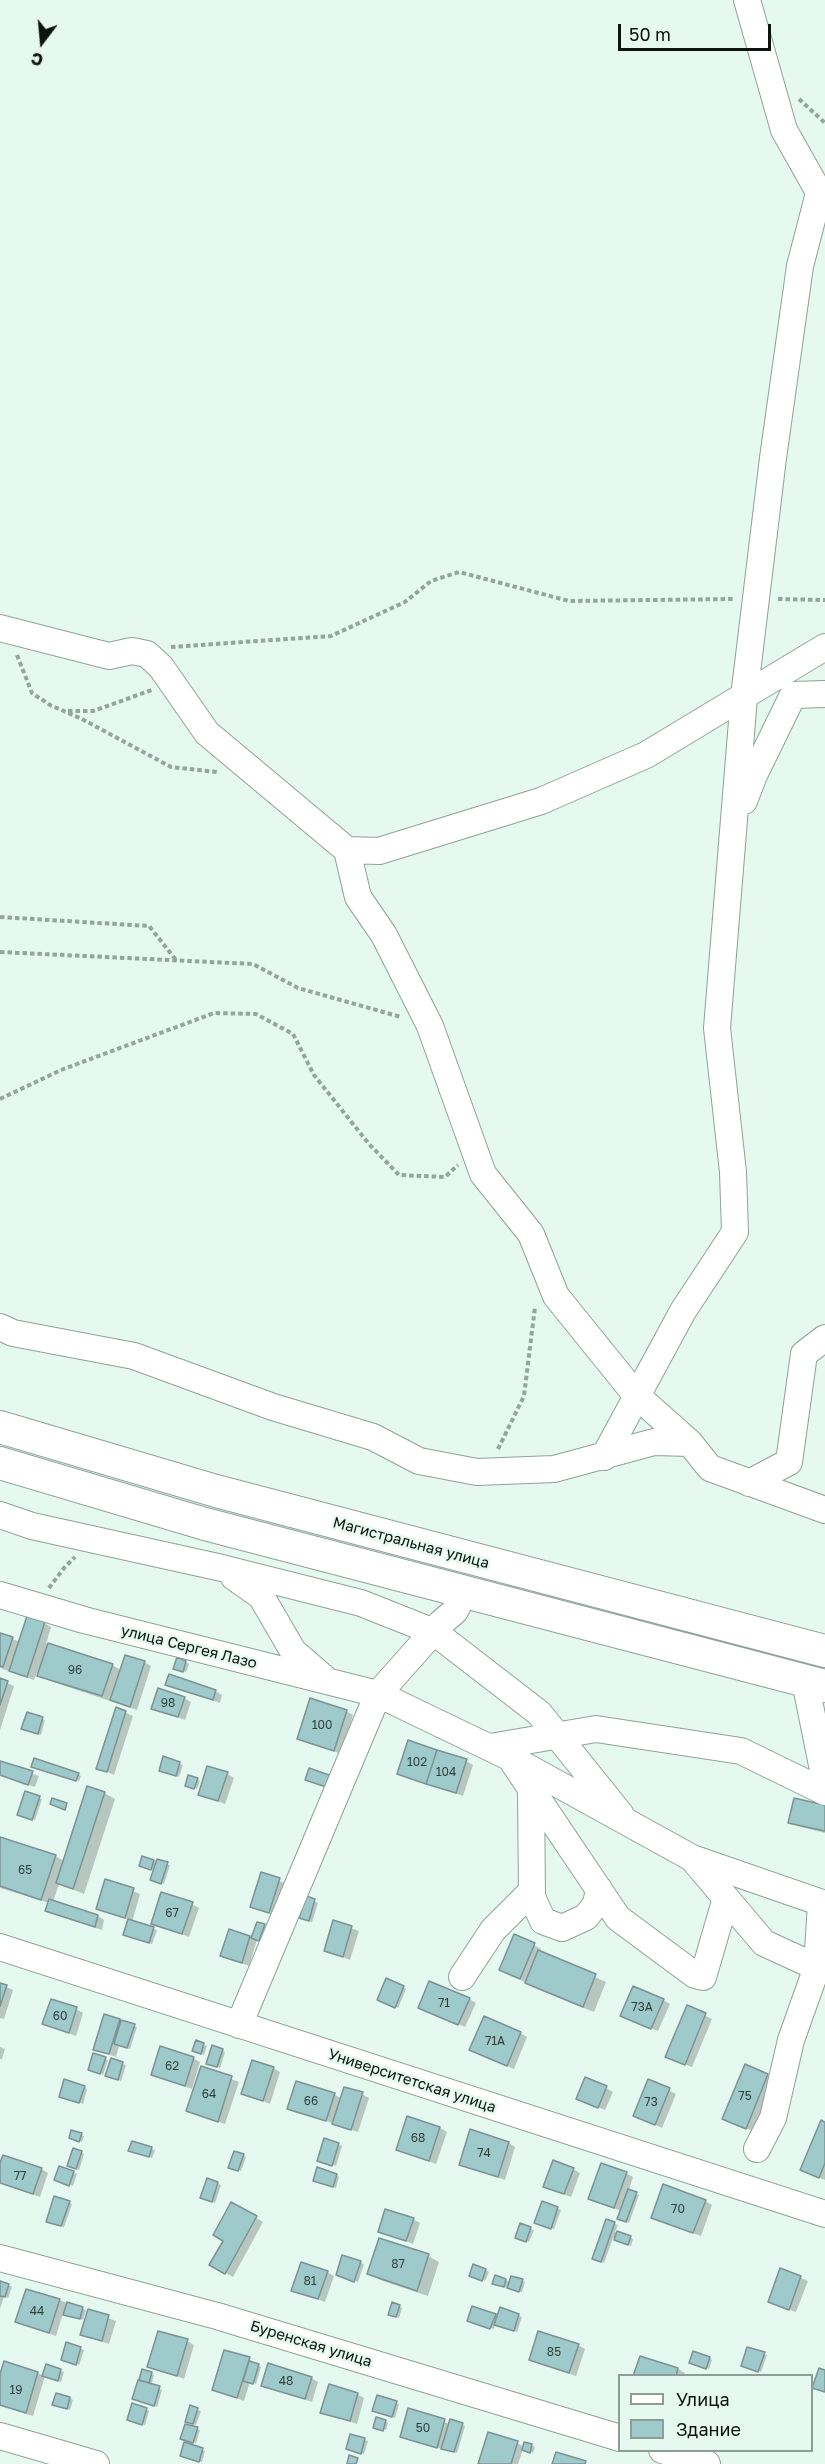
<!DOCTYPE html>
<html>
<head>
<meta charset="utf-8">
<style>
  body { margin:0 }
  #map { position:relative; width:825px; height:2464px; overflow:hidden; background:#e5f9f0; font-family:"Golos Text",sans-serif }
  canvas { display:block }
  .legend { position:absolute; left:618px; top:2374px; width:195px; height:78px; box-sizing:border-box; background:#e5f9f0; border:2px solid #8e9d96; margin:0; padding:8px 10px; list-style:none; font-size:18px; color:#0c1310 }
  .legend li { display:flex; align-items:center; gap:12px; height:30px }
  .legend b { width:30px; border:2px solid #8e9d96 }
  .north { position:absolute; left:12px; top:12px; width:60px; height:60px; -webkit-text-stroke:4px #e5f9f0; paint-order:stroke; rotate:196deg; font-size:16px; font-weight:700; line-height:24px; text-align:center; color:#0c1310 }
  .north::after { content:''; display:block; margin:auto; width:21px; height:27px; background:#0c1310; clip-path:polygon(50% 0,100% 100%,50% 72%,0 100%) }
  .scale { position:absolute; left:618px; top:24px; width:153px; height:27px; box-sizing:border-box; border:3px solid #0c1310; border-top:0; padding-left:8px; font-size:18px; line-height:21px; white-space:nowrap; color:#0c1310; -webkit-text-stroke:4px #e5f9f0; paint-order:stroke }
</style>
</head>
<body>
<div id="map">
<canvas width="825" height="2464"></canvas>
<ul class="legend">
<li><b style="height:8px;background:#fff"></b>Улица</li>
<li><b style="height:16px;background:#9fcacc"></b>Здание</li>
</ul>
<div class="north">С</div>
<div class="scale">50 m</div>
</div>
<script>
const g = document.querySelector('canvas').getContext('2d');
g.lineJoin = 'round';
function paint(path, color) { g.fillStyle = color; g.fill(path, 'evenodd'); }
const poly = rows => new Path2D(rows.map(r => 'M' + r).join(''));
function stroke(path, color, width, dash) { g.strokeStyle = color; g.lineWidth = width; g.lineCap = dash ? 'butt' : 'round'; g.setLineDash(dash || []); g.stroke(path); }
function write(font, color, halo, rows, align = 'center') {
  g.font = font + ' "Golos Text",sans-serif'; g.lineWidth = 5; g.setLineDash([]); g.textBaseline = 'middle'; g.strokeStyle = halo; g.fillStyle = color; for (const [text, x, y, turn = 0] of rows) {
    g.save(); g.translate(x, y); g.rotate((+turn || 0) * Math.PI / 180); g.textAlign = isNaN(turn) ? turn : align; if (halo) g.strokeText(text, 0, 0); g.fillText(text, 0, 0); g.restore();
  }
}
const shadow = poly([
  [44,1623,51,1627,46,1644,112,1665,121,1670,144,1662,151,1666,137,1710,50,1681,37,1673,34,1680,0,1668,0,1634,20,1642],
  [186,1662,189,1664,186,1672,178,1670],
  [0,1680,14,1686,0,1730],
  [167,1684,215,1691,222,1695,220,1703],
  [184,1698,191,1702,185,1720,153,1708],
  [117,1709,133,1716,114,1775,98,1768],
  [346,1711,353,1715,341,1754,299,1738],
  [42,1719,45,1720,41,1735,26,1730],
  [164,1758,183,1765,179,1777,163,1772],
  [466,1761,473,1765,463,1796,399,1773],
  [0,1762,39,1776,35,1787,0,1776],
  [36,1768,78,1774,81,1776,79,1781],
  [227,1774,234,1778,225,1804,200,1794],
  [197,1779,200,1781,197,1789,189,1787],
  [104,1793,115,1799,84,1894,59,1884,53,1902,98,1916,104,1920,102,1930,54,1914,47,1910,49,1903,0,1888,0,1838,55,1856,64,1861],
  [39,1798,42,1799,35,1820,22,1816],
  [825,1807,825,1833,797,1826,790,1822],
  [153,1861,170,1865,164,1884,155,1881,155,1871,143,1867],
  [262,1874,287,1884,276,1916,252,1907],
  [106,1881,140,1894,132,1922,157,1930,152,1944,128,1936,129,1920,98,1908],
  [307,1898,318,1903,312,1922,301,1918],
  [192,1904,199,1908,189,1937,153,1923],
  [334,1922,359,1931,350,1960,325,1950],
  [258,1924,267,1927,262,1942,257,1940,249,1966,222,1956,230,1931,252,1939],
  [534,1945,541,1949,539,1952,606,1982,594,2012,537,1989,508,1973],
  [0,1984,13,1990,4,2019,0,2018],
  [403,1987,406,1989,398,2008,382,2001],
  [469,1999,476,2003,465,2027,427,2011],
  [663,2000,670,2004,658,2031,629,2019],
  [688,2007,712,2019,692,2067,674,2060],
  [76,2009,83,2013,76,2036,44,2023],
  [119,2020,137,2027,130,2049,119,2046,116,2057,95,2049],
  [520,2033,527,2037,514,2069,478,2054],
  [197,2042,207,2046,204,2055,197,2052],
  [0,2047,5,2049,2,2059,0,2059],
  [222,2050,225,2052,220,2068,211,2065],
  [193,2058,200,2062,192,2089,152,2074],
  [105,2059,108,2060,103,2075,93,2071],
  [112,2060,126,2065,121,2081,110,2077],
  [746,2066,775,2079,753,2131,731,2122],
  [202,2068,239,2082,225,2124,188,2111],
  [273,2068,280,2072,270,2104,243,2093],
  [649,2081,676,2094,662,2128,634,2115],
  [84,2087,87,2089,83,2104,64,2097],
  [606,2088,613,2092,605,2110,585,2102],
  [334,2094,342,2099,362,2094,369,2098,358,2132,289,2108],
  [825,2123,825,2180,809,2173],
  [440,2128,447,2132,436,2164,398,2150],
  [72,2131,84,2136,82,2142,73,2139],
  [325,2140,342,2146,336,2166,322,2162],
  [133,2143,155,2150,152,2158,133,2152],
  [509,2143,515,2147,505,2180,461,2164],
  [81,2152,84,2154,79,2170,71,2167],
  [243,2155,246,2157,241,2171,233,2169],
  [0,2167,41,2169,48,2173,40,2197,0,2183],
  [60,2167,77,2174,73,2186,59,2181],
  [573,2169,580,2173,571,2197,552,2190],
  [626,2173,633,2177,629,2190,639,2195,629,2223,622,2220,621,2211,596,2202],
  [337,2175,339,2177,336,2188,317,2182],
  [208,2180,221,2185,215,2203,205,2199],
  [705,2201,712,2205,701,2236,660,2221],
  [69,2202,72,2204,64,2227,50,2223],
  [543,2203,561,2210,554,2229,539,2223],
  [232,2204,263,2222,233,2277,211,2265,225,2240],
  [413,2219,420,2223,413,2244,380,2231],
  [607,2221,618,2225,615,2232,633,2239,631,2246,613,2238,604,2263,596,2260],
  [521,2225,534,2230,529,2242,520,2239],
  [428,2256,439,2262,428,2296,380,2280,369,2274],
  [343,2257,364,2264,358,2282,340,2276],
  [486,2270,489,2272,485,2281,474,2277],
  [781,2270,808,2281,796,2312,776,2305],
  [327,2272,334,2276,325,2302,293,2290],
  [0,2280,12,2287,8,2298,4,2296,0,2309],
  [506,2280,510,2283,522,2281,525,2282,522,2292,497,2285],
  [59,2300,86,2310,83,2320,63,2313,56,2336,17,2322],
  [399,2306,402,2308,399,2318,390,2314],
  [501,2309,522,2317,517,2332,495,2324,494,2329,472,2322,495,2315,498,2317],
  [89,2311,116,2321,109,2344,82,2334],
  [187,2341,194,2345,184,2379,149,2366],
  [67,2344,84,2350,79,2365,65,2361],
  [578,2345,585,2349,576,2376,531,2359],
  [764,2354,767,2355,761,2372,746,2367],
  [641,2357,678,2369,685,2373,684,2376,635,2376],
  [710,2358,712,2360,709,2369,693,2364],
  [249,2359,261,2367,256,2384,250,2382,244,2401,214,2389],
  [47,2366,64,2372,61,2382,45,2376,33,2416,0,2406,0,2379,38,2373,44,2376],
  [143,2371,154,2375,151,2386,162,2390,157,2407,134,2399],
  [311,2378,318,2382,312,2402,263,2385],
  [357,2394,364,2398,357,2424,322,2412],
  [378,2397,399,2404,395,2418,377,2412],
  [70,2398,73,2400,70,2410,57,2406],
  [191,2407,201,2411,196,2425,190,2423],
  [146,2409,149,2411,145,2425,131,2421],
  [409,2410,450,2424,465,2426,457,2453,409,2440,402,2436],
  [385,2421,388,2423,386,2430,376,2427],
  [197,2429,200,2430,196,2443,185,2440],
  [351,2436,368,2441,364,2454,350,2450],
  [517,2443,524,2447,526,2443,535,2447,533,2453,523,2449,518,2464,479,2464],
  [202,2450,205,2451,202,2462,184,2457]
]);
const building = poly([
  [27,1616,45,1622,27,1677,9,1671,27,1616],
  [0,1633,13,1637,3,1667,0,1666,0,1633],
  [48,1643,113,1664,102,1696,37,1676,48,1643],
  [125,1655,145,1661,130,1707,110,1700,125,1655],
  [177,1657,186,1661,183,1672,173,1669,177,1657],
  [169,1674,216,1690,213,1700,165,1685,169,1674],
  [0,1678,8,1681,0,1705,0,1678],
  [158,1688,185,1697,178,1717,151,1709,158,1688],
  [310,1698,347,1710,334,1751,297,1739,310,1698],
  [116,1707,126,1711,107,1772,96,1769,116,1707],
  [27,1712,43,1717,38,1734,21,1729,27,1712],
  [408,1740,437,1750,426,1784,397,1774,408,1740],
  [437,1750,467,1759,456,1793,426,1784,437,1750],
  [163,1756,180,1762,176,1776,159,1771,163,1756],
  [34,1758,79,1773,76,1781,31,1767,34,1758],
  [0,1761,33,1771,28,1785,0,1775,0,1761],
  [207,1766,228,1772,218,1801,198,1795,207,1766],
  [309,1768,329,1775,326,1787,305,1780,309,1768],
  [188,1775,198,1778,194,1789,185,1786,188,1775],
  [87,1786,105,1792,73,1889,56,1883,87,1786],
  [25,1791,40,1796,32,1820,17,1815,25,1791],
  [52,1798,67,1803,65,1810,50,1804,52,1798],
  [794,1798,825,1805,825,1831,788,1823,794,1798],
  [0,1837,56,1855,41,1900,0,1886,0,1837],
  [142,1856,154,1860,151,1870,139,1866,142,1856],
  [157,1859,168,1862,161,1884,150,1880,157,1859],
  [261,1872,280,1878,269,1913,250,1907,261,1872],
  [105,1879,134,1888,125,1918,96,1909,105,1879],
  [161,1892,193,1902,182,1934,151,1924,161,1892],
  [306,1896,315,1899,309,1921,299,1918,306,1896],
  [49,1899,98,1915,95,1927,45,1911,49,1899],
  [128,1919,154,1927,149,1943,123,1935,128,1919],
  [333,1920,352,1926,343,1957,324,1951,333,1920],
  [257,1922,265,1924,259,1941,251,1938,257,1922],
  [229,1929,250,1936,242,1963,220,1956,229,1929],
  [514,1934,535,1943,520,1979,499,1970,514,1934],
  [538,1950,596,1974,583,2007,525,1983,538,1950],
  [386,1978,404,1986,395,2008,377,2000,386,1978],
  [429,1981,470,1998,458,2025,418,2008,429,1981],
  [0,1983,7,1985,0,2006,0,1983],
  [633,1986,664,1999,651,2029,620,2016,633,1986],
  [51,1999,77,2007,69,2033,42,2024,51,1999],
  [687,2005,706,2013,685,2065,665,2057,687,2005],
  [104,2014,120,2019,109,2054,93,2050,104,2014],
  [484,2016,521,2032,507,2066,469,2050,484,2016],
  [121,2020,135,2024,127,2048,114,2044,121,2020],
  [196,2040,204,2043,201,2054,192,2051,196,2040],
  [212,2045,223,2049,217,2067,206,2064,212,2045],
  [160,2046,194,2057,185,2086,151,2075,160,2046],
  [93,2053,106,2057,100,2074,88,2070,93,2053],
  [111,2058,123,2062,118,2080,105,2076,111,2058],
  [252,2060,274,2067,263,2101,241,2094,252,2060],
  [745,2064,768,2074,746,2129,722,2119,745,2064],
  [201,2066,232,2076,218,2122,186,2111,201,2066],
  [585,2077,607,2086,598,2108,576,2099,585,2077],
  [64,2079,85,2086,79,2103,59,2097,64,2079],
  [648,2079,670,2088,655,2125,633,2116,648,2079],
  [296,2081,335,2093,326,2121,287,2109,296,2081],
  [344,2087,363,2092,351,2130,332,2124,344,2087],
  [407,2116,440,2127,429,2161,396,2150,407,2116],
  [821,2120,825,2122,825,2163,819,2178,800,2170,821,2120],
  [470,2129,509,2142,498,2177,459,2165,470,2129],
  [71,2130,82,2133,79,2142,69,2138,71,2130],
  [324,2138,339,2143,332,2166,317,2161,324,2138],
  [132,2141,152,2147,149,2157,128,2151,132,2141],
  [73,2148,82,2151,76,2169,67,2166,73,2148],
  [234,2151,244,2154,238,2171,228,2168,234,2151],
  [3,2155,42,2168,33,2194,0,2183,0,2163,3,2155],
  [553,2160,574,2168,564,2194,543,2187,553,2160],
  [601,2163,627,2172,614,2208,588,2199,601,2163],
  [59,2166,74,2171,69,2186,54,2180,59,2166],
  [317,2167,337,2174,333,2187,313,2181,317,2167],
  [207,2178,218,2182,212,2202,200,2198,207,2178],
  [663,2184,706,2200,693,2233,651,2218,663,2184],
  [628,2189,637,2192,626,2222,617,2219,628,2189],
  [54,2196,70,2201,61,2226,46,2222,54,2196],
  [542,2201,558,2207,551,2229,534,2223,542,2201],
  [231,2202,257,2216,225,2274,209,2265,223,2241,213,2235,231,2202],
  [385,2209,414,2218,406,2241,378,2232,385,2209],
  [606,2219,615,2222,601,2262,592,2259,606,2219],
  [520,2223,531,2227,526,2242,515,2238,520,2223],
  [617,2231,631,2236,628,2245,614,2240,617,2231],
  [379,2238,429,2254,417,2291,367,2274,379,2238],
  [342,2255,361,2261,354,2282,336,2275,342,2255],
  [301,2262,328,2271,318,2299,291,2291,301,2262],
  [473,2264,486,2269,482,2281,469,2276,473,2264],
  [780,2268,801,2276,789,2310,768,2302,780,2268],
  [495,2275,506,2279,504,2287,492,2284,495,2275],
  [511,2276,523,2279,519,2292,507,2288,511,2276],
  [0,2281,9,2284,5,2297,0,2296,0,2281],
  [26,2289,60,2299,49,2333,15,2322,26,2289],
  [67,2302,83,2307,80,2319,63,2315,67,2302],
  [392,2302,400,2305,396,2317,388,2315,392,2302],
  [472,2306,496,2314,490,2329,467,2321,472,2306],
  [500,2307,519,2314,514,2331,494,2325,500,2307],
  [88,2309,109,2315,102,2341,80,2335,88,2309],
  [158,2331,188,2339,177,2376,147,2367,158,2331],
  [538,2331,579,2344,569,2373,529,2360,538,2331],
  [66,2342,81,2347,76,2365,61,2360,66,2342],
  [747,2347,765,2352,758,2372,741,2366,747,2347],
  [224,2350,250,2357,237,2398,212,2390,224,2350],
  [693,2351,710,2357,706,2369,689,2363,693,2351],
  [640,2356,678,2368,676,2376,633,2376,640,2356],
  [4,2361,38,2372,26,2413,0,2405,0,2374,4,2361],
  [249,2361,259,2364,253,2384,243,2381,249,2361],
  [268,2363,312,2377,305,2399,261,2386,268,2363],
  [46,2364,61,2369,58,2381,42,2376,46,2364],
  [819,2368,825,2370,825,2392,812,2388,819,2368],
  [142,2369,152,2372,149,2383,139,2380,142,2369],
  [138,2380,160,2386,154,2406,132,2399,138,2380],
  [329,2384,358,2393,350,2421,320,2413,329,2384],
  [56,2393,70,2397,67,2409,52,2405,56,2393],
  [377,2395,397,2401,392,2417,372,2411,377,2395],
  [132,2403,147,2408,142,2425,127,2420,132,2403],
  [190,2405,198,2408,193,2424,185,2422,190,2405],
  [408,2408,445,2419,437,2448,400,2437,408,2408],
  [376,2417,386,2420,383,2431,373,2428,376,2417],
  [450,2419,463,2423,454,2452,441,2449,450,2419],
  [185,2424,198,2427,193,2443,180,2439,185,2424],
  [488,2432,518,2441,511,2464,478,2464,488,2432],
  [350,2434,365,2438,361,2454,346,2449,350,2434],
  [184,2442,203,2448,199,2462,180,2456,184,2442],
  [524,2442,532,2444,530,2453,522,2450,524,2442],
  [556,2452,586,2461,585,2464,552,2464,556,2452],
  [349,2455,358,2458,356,2464,347,2464,349,2455]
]);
const path = poly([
  [799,99,825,123],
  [778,599,825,600],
  [171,647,331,636,405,602,431,581,459,572,569,601,734,599],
  [17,655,32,693,50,705,82,719,171,767,217,772],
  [68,711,93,711,152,690],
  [0,917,149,926,176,960],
  [0,952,253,964,298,988,401,1017],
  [0,1099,61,1070,214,1013,256,1014,293,1034,314,1075,369,1144,399,1175,445,1177,458,1165],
  [498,1449,524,1396,535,1307],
  [49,1588,64,1568,75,1557]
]);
const minor = poly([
  [747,0,784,130,825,203],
  [0,628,109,656,132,651,147,654,161,667,207,733,347,850,358,897,384,935,430,1026,483,1174,531,1234,556,1296,636,1395,690,1443,710,1468,825,1510],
  [744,801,754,775,793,695,825,694],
  [347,850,379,851,541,801,646,755,825,647],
  [0,1327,13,1333,134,1356,273,1407,373,1437,419,1461,477,1472,554,1469,654,1442,690,1443],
  [604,1457,683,1311,735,1232,733,1172,717,1028,744,697,773,458,800,266,819,193],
  [749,1483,789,1462,804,1354,825,1338],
  [0,1515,32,1526,222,1568,361,1603,434,1632,539,1713,621,1815],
  [234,1577,261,1596,293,1651,324,1678],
  [0,1595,84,1620,378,1694,509,1757,692,1858,764,1943,825,1971],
  [805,1681,825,1780],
  [490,1747,596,1729,741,1751,825,1792],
  [511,1759,618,1918,695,1975,703,1977,726,1898],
  [531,1789,532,1897,543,1921,562,1928,586,1917,596,1904,599,1889],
  [692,1858,825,1904],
  [0,1947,825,2214],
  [462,1977,493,1930,532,1891],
  [239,2025,378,1694,441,1623,455,1611,465,1592],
  [757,2149,773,2118,791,2040,817,1967,821,1903],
  [0,2258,217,2316,620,2438],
  [0,2436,96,2464],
  [662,2450,707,2464]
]);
const major = poly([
  [0,1427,216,1491,825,1651],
  [0,1463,205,1524,825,1686]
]);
const numberNames = [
  ["96",75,1670],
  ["98",168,1703],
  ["100",322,1725],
  ["102",417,1762],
  ["104",446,1772],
  ["65",25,1870],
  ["67",172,1913],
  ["71",444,2003],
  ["73А",642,2007],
  ["60",60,2016],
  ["71А",495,2041],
  ["62",172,2066],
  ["64",209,2094],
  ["75",745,2096],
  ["66",311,2101],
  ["73",651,2102],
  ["68",418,2138],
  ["74",484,2153],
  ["77",20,2176],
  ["70",678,2209],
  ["87",398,2264],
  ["81",310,2281],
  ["44",37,2311],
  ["85",554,2352],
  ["48",286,2381],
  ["19",16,2390],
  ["50",423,2428]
];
const streetNames = [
  ["Магистральная улица",411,1543,15],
  ["улица Сергея Лазо",189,1647,14],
  ["Университетская улица",412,2081,18],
  ["Буренская улица",311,2344,17]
];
paint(shadow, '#0003');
paint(building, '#9fcacc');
stroke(building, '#7d9293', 1.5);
stroke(minor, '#8fa299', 28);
stroke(major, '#8fa299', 34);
stroke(path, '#95a59e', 4, [4.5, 3]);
stroke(minor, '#fff', 26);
stroke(major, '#fff', 32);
write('12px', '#31413f', null, numberNames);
write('15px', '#0c1310', '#e5f9f0', streetNames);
</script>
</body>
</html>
